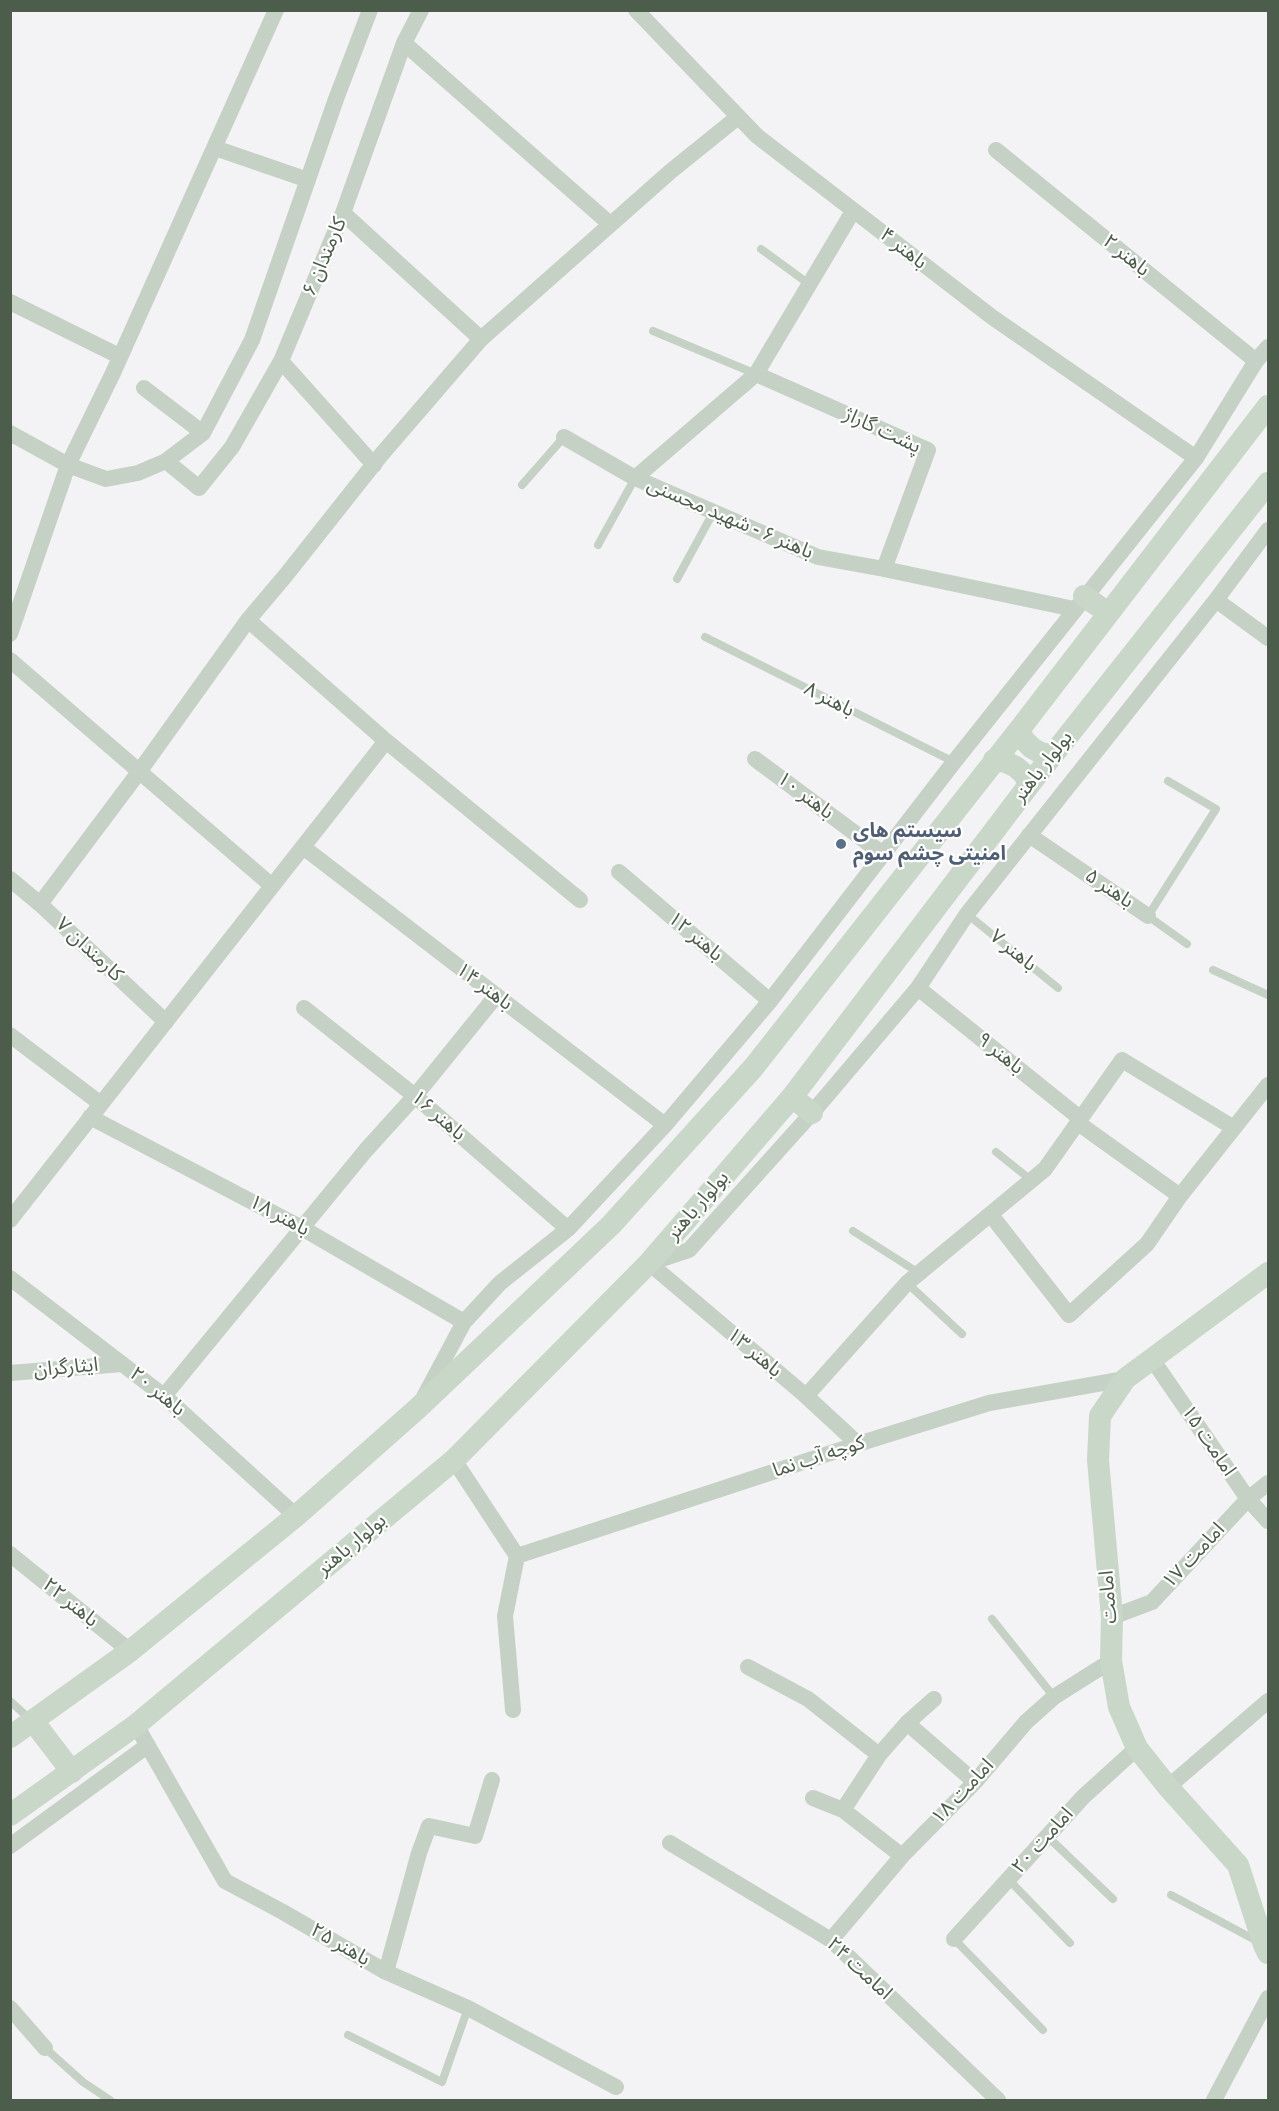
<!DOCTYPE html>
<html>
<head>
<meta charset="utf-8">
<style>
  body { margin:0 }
  #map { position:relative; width:1279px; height:2111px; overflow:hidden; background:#f3f2f4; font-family:"Archivo Narrow",sans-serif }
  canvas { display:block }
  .frame { position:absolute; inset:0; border:12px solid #4d5d4c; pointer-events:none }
</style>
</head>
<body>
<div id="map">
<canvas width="1279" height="2111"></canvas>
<div class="frame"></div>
</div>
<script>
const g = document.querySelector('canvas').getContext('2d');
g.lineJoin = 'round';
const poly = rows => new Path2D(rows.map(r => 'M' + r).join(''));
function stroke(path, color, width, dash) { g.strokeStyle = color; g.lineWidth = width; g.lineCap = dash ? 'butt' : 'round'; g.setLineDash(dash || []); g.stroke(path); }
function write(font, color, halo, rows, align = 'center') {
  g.font = font + ' "Archivo Narrow","Noto Sans Arabic",sans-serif'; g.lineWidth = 4.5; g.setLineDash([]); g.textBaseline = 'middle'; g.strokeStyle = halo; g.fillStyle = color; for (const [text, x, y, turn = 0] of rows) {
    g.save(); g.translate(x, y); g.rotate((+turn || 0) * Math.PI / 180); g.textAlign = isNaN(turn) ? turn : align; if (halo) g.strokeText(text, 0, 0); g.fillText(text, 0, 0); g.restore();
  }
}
const lane = poly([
  [761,249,809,284],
  [653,331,756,374],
  [522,485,564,437],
  [598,545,635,478],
  [677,579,714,511],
  [705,637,954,762],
  [1168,781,1216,809,1148,916,1187,944],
  [967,914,1058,988],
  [1213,970,1268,995],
  [996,1152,1031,1180],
  [853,1231,919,1273],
  [907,1283,962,1334],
  [992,1619,1054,1697],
  [10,1701,32,1721],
  [1047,1836,1113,1899],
  [1008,1879,1070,1943],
  [1171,1895,1257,1941],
  [954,1939,1043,2030],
  [348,2035,442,2082,468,2008],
  [45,2048,83,2082,110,2100]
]);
const street = poly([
  [636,10,757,136,992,317,1196,458],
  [404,43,610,224],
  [215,148,308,180],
  [996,150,1256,361],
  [343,213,481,339],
  [10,302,119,356],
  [281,361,374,465],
  [756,374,928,450,884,569],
  [144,388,203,433],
  [10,433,68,465,106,479,138,473,166,461,199,488,232,447,281,361,343,213,404,43,421,10],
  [564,437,635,478,818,557,884,569,1074,609],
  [166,461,203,433,252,340,336,99,370,10],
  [635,478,756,374,853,211],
  [1216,600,1268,638],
  [248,620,386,741,580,900],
  [10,634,68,465,113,373,276,10],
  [10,660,271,885],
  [755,759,883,854],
  [1029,835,1148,916],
  [303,847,665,1125],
  [619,872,770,1001],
  [10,879,40,904,166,1022],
  [40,904,139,772,248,620,286,575,381,455,481,339,671,171,738,117],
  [918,988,1081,1119],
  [304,1008,415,1096,568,1229],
  [10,1035,101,1104],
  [90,1117,302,1228,464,1322],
  [1078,1123,1180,1196],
  [991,1215,1069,1315,1147,1244,1180,1196,1268,1085],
  [10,1220,386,741],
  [649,1263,806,1396,858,1444],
  [650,1263,689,1250,812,1113,918,988,967,914,1216,600,1268,530],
  [10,1278,164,1396,296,1516],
  [1152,1359,1248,1499,1268,1521],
  [10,1373,122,1364],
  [164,1396,366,1150,415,1096,496,996],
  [806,1396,907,1283,1045,1169,1122,1060,1234,1128],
  [424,1397,464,1322,500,1283,568,1229,665,1125,770,1001,954,762,1196,458,1256,361,1268,347],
  [454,1460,517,1556,505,1616,513,1710],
  [10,1554,130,1651],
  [517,1556,858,1444,989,1403,1125,1379],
  [1112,1617,1152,1602,1248,1499,1268,1483],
  [748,1667,808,1699,879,1755],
  [907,1723,975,1782],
  [136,1725,225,1881,283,1912,386,1972,468,2008,616,2087],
  [1168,1787,1268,1701],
  [813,1798,843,1810,902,1856],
  [843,1810,879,1755,907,1723,934,1699],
  [670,1843,831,1940,998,2100],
  [10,1846,147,1746],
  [954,1939,1083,1797,1137,1748],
  [831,1940,902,1856,975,1782,1026,1722,1054,1697,1111,1661],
  [386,1972,419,1853,429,1826,475,1836,492,1780],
  [10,2008,45,2048],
  [1214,2100,1268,1998]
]);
const secondary = poly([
  [1084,596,1108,613],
  [1019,730,1024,740,1032,748,1041,753,1052,755],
  [994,760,1006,762,1016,767,1024,774,1029,785],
  [792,1097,812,1113],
  [1268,1273,1125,1379,1100,1416,1098,1460,1112,1617,1111,1661,1119,1707,1137,1748,1168,1787,1238,1865,1264,1945,1268,1953],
  [33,1721,72,1772],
  [10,1737,130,1651,296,1516,417,1409,611,1225,753,1068,1019,730,1268,406],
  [10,1815,136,1725,454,1460,649,1263,792,1097,1029,785,1268,483]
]);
const markers = [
  [841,844,6,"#5c6f8a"]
];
const streetNames = [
  ["باهنر ۴",903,249,38],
  ["باهنر ۲",1126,256,39],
  ["کارمندان ۶",325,257,-67],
  ["پشت گاراژ",882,431,25],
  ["باهنر ۶ - شهید محسنی",730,519,23],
  ["باهنر ۸",829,700,27],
  ["بولوار باهنر",1043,767,-52],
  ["باهنر ۱۰",805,796,37],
  ["باهنر ۵",1109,889,34],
  ["باهنر ۱۲",695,937,40],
  ["کارمندان ۷",89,950,43],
  ["باهنر ۷",1013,951,39],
  ["باهنر ۱۴",484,987,37],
  ["باهنر ۹",1000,1054,39],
  ["باهنر ۱۶",438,1116,41],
  ["بولوار باهنر",698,1206,-49],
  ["باهنر ۱۸",279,1216,28],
  ["باهنر ۱۳",754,1353,40],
  ["ایثارگران",66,1368,-5],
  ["باهنر ۲۰",157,1392,39],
  ["امامت ۱۵",1208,1441,56],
  ["کوچه آب نما",819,1457,-18],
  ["بولوار باهنر",352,1545,-40],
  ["امامت ۱۷",1194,1556,-47],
  ["امامت",1109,1597,-94],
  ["باهنر ۲۲",70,1603,39],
  ["امامت ۱۸",963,1792,-47],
  ["امامت ۲۰",1043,1841,-48],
  ["باهنر ۲۵",340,1945,30],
  ["امامت ۲۴",859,1969,43]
];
const serviceNames = [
  ["سیستم های",853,832],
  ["امنیتی چشم سوم",853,855]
];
stroke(lane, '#c5d1c5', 8);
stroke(street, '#c5d1c5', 16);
stroke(secondary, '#c8d7c7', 22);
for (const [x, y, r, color] of markers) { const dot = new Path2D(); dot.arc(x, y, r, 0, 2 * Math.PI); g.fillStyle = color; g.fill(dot); stroke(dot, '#fff', 2); }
write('20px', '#4d5d4c', '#fff', streetNames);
write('bold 20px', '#4e5e75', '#fff', serviceNames, 'left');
</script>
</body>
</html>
